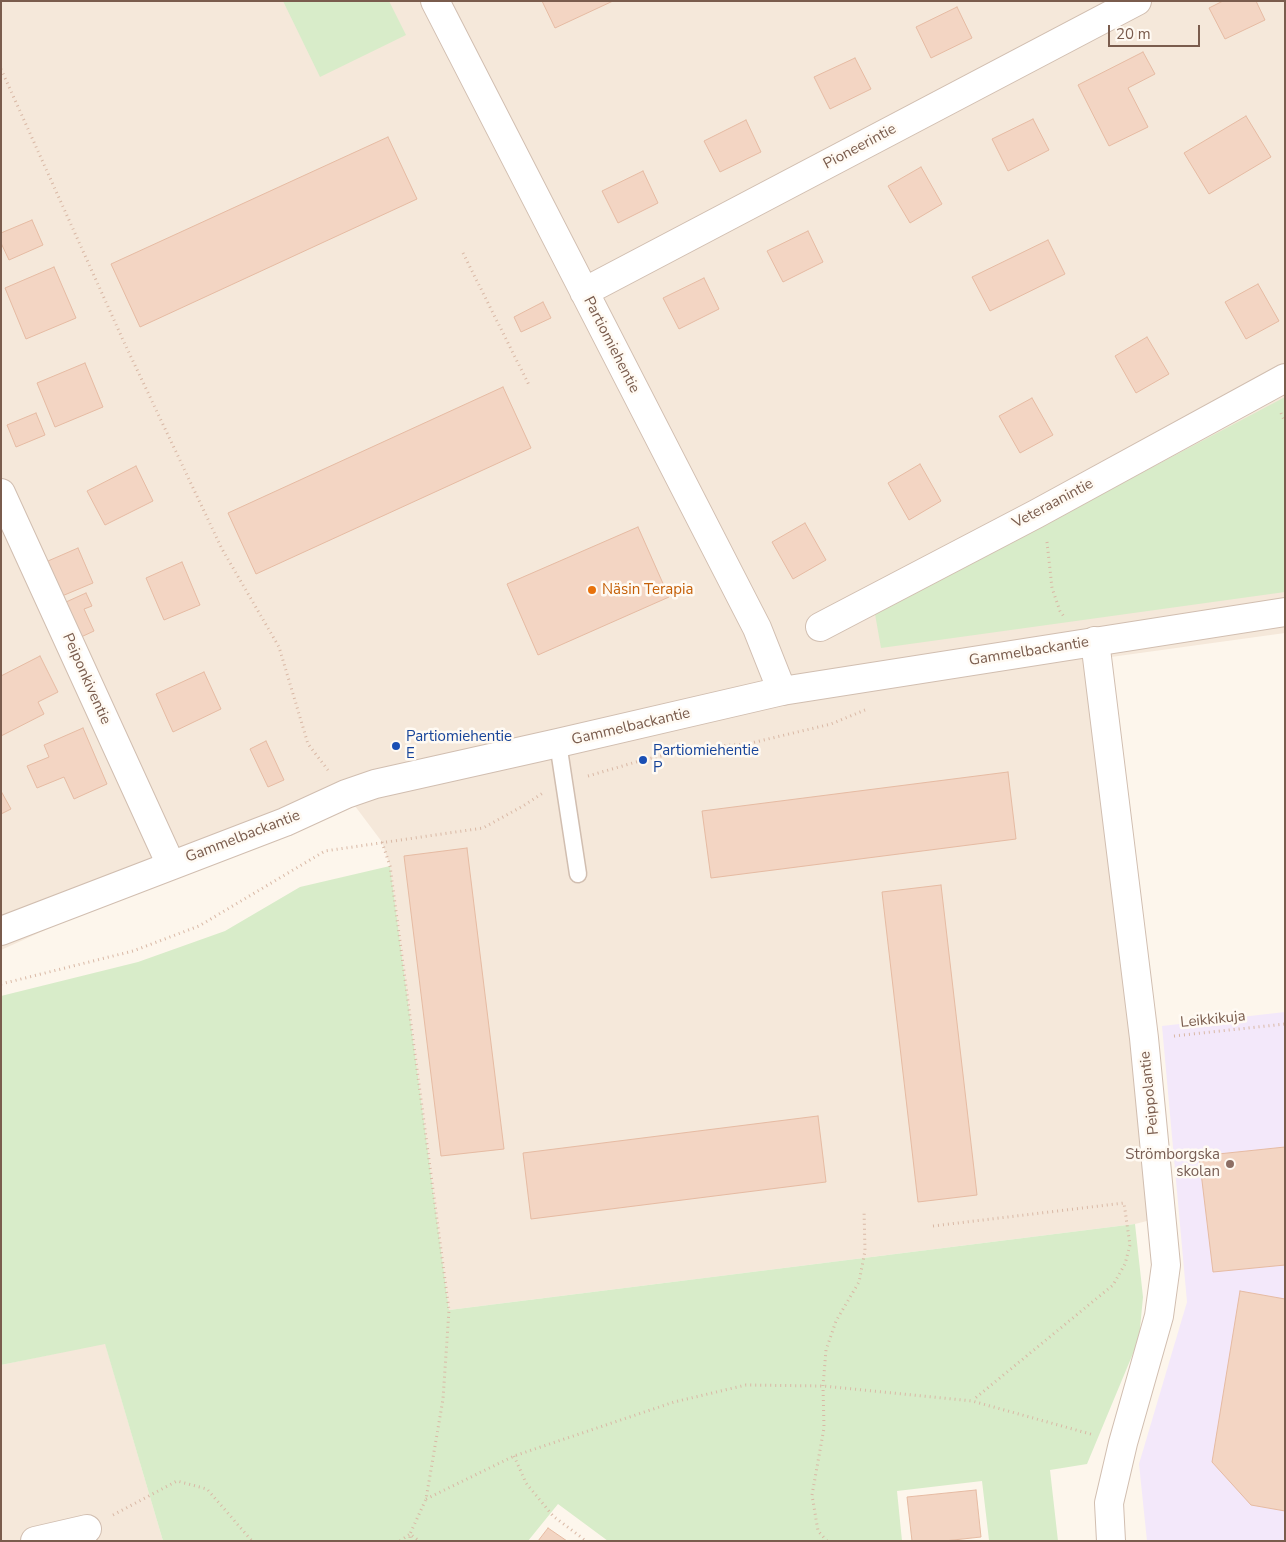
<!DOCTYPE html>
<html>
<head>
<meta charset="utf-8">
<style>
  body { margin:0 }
  #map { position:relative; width:1286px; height:1542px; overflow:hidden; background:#fdf6ec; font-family:"Nunito Sans",sans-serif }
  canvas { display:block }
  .frame { position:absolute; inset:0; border:2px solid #7a5c4d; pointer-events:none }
  .scale { position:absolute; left:1108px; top:25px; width:92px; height:22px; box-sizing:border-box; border:2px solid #7a5c4d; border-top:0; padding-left:6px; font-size:15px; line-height:18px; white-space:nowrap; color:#7a5c4d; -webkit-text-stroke:4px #fffaf3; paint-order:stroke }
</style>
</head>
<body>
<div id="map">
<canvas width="1286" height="1542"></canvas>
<div class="frame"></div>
<div class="scale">20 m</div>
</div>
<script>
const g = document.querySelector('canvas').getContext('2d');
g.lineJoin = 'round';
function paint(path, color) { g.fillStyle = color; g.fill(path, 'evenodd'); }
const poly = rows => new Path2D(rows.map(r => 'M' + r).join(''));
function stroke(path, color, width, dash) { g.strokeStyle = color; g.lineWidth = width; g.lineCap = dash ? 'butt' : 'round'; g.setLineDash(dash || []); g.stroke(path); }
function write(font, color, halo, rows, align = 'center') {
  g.font = font + ' "Nunito Sans",sans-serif'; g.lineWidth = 5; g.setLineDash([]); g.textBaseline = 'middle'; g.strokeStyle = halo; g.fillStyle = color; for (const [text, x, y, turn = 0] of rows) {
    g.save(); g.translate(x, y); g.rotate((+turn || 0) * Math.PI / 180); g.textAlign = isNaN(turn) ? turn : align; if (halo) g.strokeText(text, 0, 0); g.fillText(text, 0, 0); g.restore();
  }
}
const residential = poly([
  [1,1,1285,1,1285,633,1111,657,1167,1216,1135,1224,449,1310,390,866,382,842,346,794,1,950],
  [105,1343,163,1541,1,1541,1,1365]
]);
const education = poly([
  [1285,1012,1285,1541,1147,1541,1139,1464,1187,1302,1162,1026]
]);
const green = poly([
  [283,1,389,1,406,35,320,77],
  [1285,397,1285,592,881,648,875,614],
  [390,866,449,1310,1135,1224,1143,1297,1139,1339,1087,1464,1050,1470,1058,1541,989,1540,982,1481,897,1491,902,1541,608,1541,558,1504,528,1541,163,1541,105,1344,1,1365,1,996,138,962,225,931,300,887]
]);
const building = poly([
  [542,1,613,1,555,28,542,1],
  [1223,1,1256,1,1265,20,1225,39,1209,8,1223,1],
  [957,7,972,38,931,58,916,27,957,7],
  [1143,52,1155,74,1128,88,1148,127,1109,146,1078,85,1143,52],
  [855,58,871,89,830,109,814,77,855,58],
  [1246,116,1271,157,1209,194,1184,153,1246,116],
  [1033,119,1049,150,1008,171,992,139,1033,119],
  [746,120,761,152,720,172,704,141,746,120],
  [388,137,417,199,140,327,111,264,388,137],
  [921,167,942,204,910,223,888,186,921,167],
  [643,171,658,203,618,223,602,191,643,171],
  [32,220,43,245,9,260,1,243,1,233,32,220],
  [808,231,823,262,783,282,767,251,808,231],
  [1048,240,1065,274,990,311,972,277,1048,240],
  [54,267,76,318,26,339,5,288,54,267],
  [704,278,719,309,679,329,663,298,704,278],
  [1258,284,1279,321,1246,339,1225,302,1258,284],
  [543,302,551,318,521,332,514,317,543,302],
  [1147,337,1169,374,1136,393,1115,356,1147,337],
  [85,363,103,407,55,427,37,383,85,363],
  [503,387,531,448,256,574,228,513,503,387],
  [1032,398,1053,435,1020,453,999,416,1032,398],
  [36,413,45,435,16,447,7,425,36,413],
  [920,464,941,501,909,520,888,483,920,464],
  [136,466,153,501,105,525,87,491,136,466],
  [805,523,826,560,793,579,772,542,805,523],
  [638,527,669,597,538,655,507,584,638,527],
  [78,548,93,583,62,596,48,561,78,548],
  [182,562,200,605,164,620,146,578,182,562],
  [86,593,92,606,84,609,94,631,81,637,66,602,86,593],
  [40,656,58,692,38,702,44,714,1,736,1,676,40,656],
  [204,672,221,709,173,732,156,694,204,672],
  [83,728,107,784,74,799,64,777,37,788,27,766,49,757,44,745,83,728],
  [266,741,284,780,268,787,250,749,266,741],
  [1008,772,1016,839,711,878,702,811,1008,772],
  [1,791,11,809,1,814,1,791],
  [467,848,504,1149,441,1156,404,856,467,848],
  [941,885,977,1195,918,1202,882,892,941,885],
  [818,1116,826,1182,531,1219,523,1153,818,1116],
  [1285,1147,1285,1265,1213,1272,1199,1156,1285,1147],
  [1240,1291,1285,1299,1285,1511,1251,1505,1212,1462,1240,1291],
  [976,1490,981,1537,944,1541,912,1541,907,1497,976,1490],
  [548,1528,567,1541,538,1541,548,1528]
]);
const path = poly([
  [1,69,123,340,222,549,279,647,308,744,328,770],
  [463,253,530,387],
  [1281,413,1285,422],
  [1047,542,1052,588,1060,611,1065,618],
  [588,776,643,760,702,747,747,744,831,724,865,710],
  [382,842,390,866,449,1310,443,1399,426,1499,410,1534,410,1541],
  [1,984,133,951,199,926,325,851,483,828,523,806,543,793],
  [1174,1036,1285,1024],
  [933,1226,1124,1203,1130,1245,1125,1264,1113,1285,973,1400],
  [514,1456,526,1483,553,1516,586,1541],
  [426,1499,514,1456,674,1402,746,1385,823,1386,972,1401,1094,1435],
  [113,1515,177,1481,207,1489,252,1541],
  [400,1541,410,1534,419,1541],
  [827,1541,818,1531,812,1495,824,1428,823,1386,826,1350,836,1321,859,1282,865,1251,864,1210]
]);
const service = poly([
  [558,743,578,874]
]);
const minor = poly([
  [435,1,757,628,782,691],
  [584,292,1137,1],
  [1,493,171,865],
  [820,627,1036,514,1285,378],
  [1095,641,1144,1038,1166,1265,1159,1316,1123,1443,1109,1503,1111,1541],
  [35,1541,87,1529]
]);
const tertiary = poly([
  [1,931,285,822,346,794,375,784,558,743,782,691,1285,612]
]);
const markers = [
  [592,590,5,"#e8710a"],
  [396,746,5,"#1a4fb4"],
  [643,760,5,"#1a4fb4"],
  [1230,1164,5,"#8d6e63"]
];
const streetNames = [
  ["Pioneerintie",860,147,-28],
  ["Partiomiehentie",611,345,63],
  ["Veteraanintie",1053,504,-28],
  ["Gammelbackantie",1029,652,-9],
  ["Peiponkiventie",86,679,66],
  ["Gammelbackantie",631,727,-13],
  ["Gammelbackantie",243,837,-21],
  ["Leikkikuja",1213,1020,-6],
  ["Peippolantie",1150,1093,-96]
];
const foodNames = [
  ["Näsin Terapia",602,590]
];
const transitNames = [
  ["Partiomiehentie",406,737],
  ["E",406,754],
  ["Partiomiehentie",653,751],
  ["P",653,768]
];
const educationNames = [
  ["Strömborgska",1220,1155],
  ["skolan",1220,1172]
];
paint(residential, '#f5e8da');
paint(education, '#f3e8fa');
paint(green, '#d8ecc9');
paint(building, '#f3d5c3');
stroke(building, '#e6bba3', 1);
stroke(service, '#d1beb0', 19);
stroke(minor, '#d1beb0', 30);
stroke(tertiary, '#d1beb0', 30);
stroke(path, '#d9b8a5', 3, [1, 4]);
stroke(service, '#fff', 16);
stroke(minor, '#fff', 28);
stroke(tertiary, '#fff', 28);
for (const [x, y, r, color] of markers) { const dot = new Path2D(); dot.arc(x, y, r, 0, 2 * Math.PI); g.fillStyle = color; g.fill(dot); stroke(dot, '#fffaf3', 2); }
write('15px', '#7a5c4d', '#fffaf3', streetNames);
write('15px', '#c56008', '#fffaf3', foodNames, 'left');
write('15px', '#164399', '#fffaf3', transitNames, 'left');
write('15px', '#785e54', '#fffaf3', educationNames, 'right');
</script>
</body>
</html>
